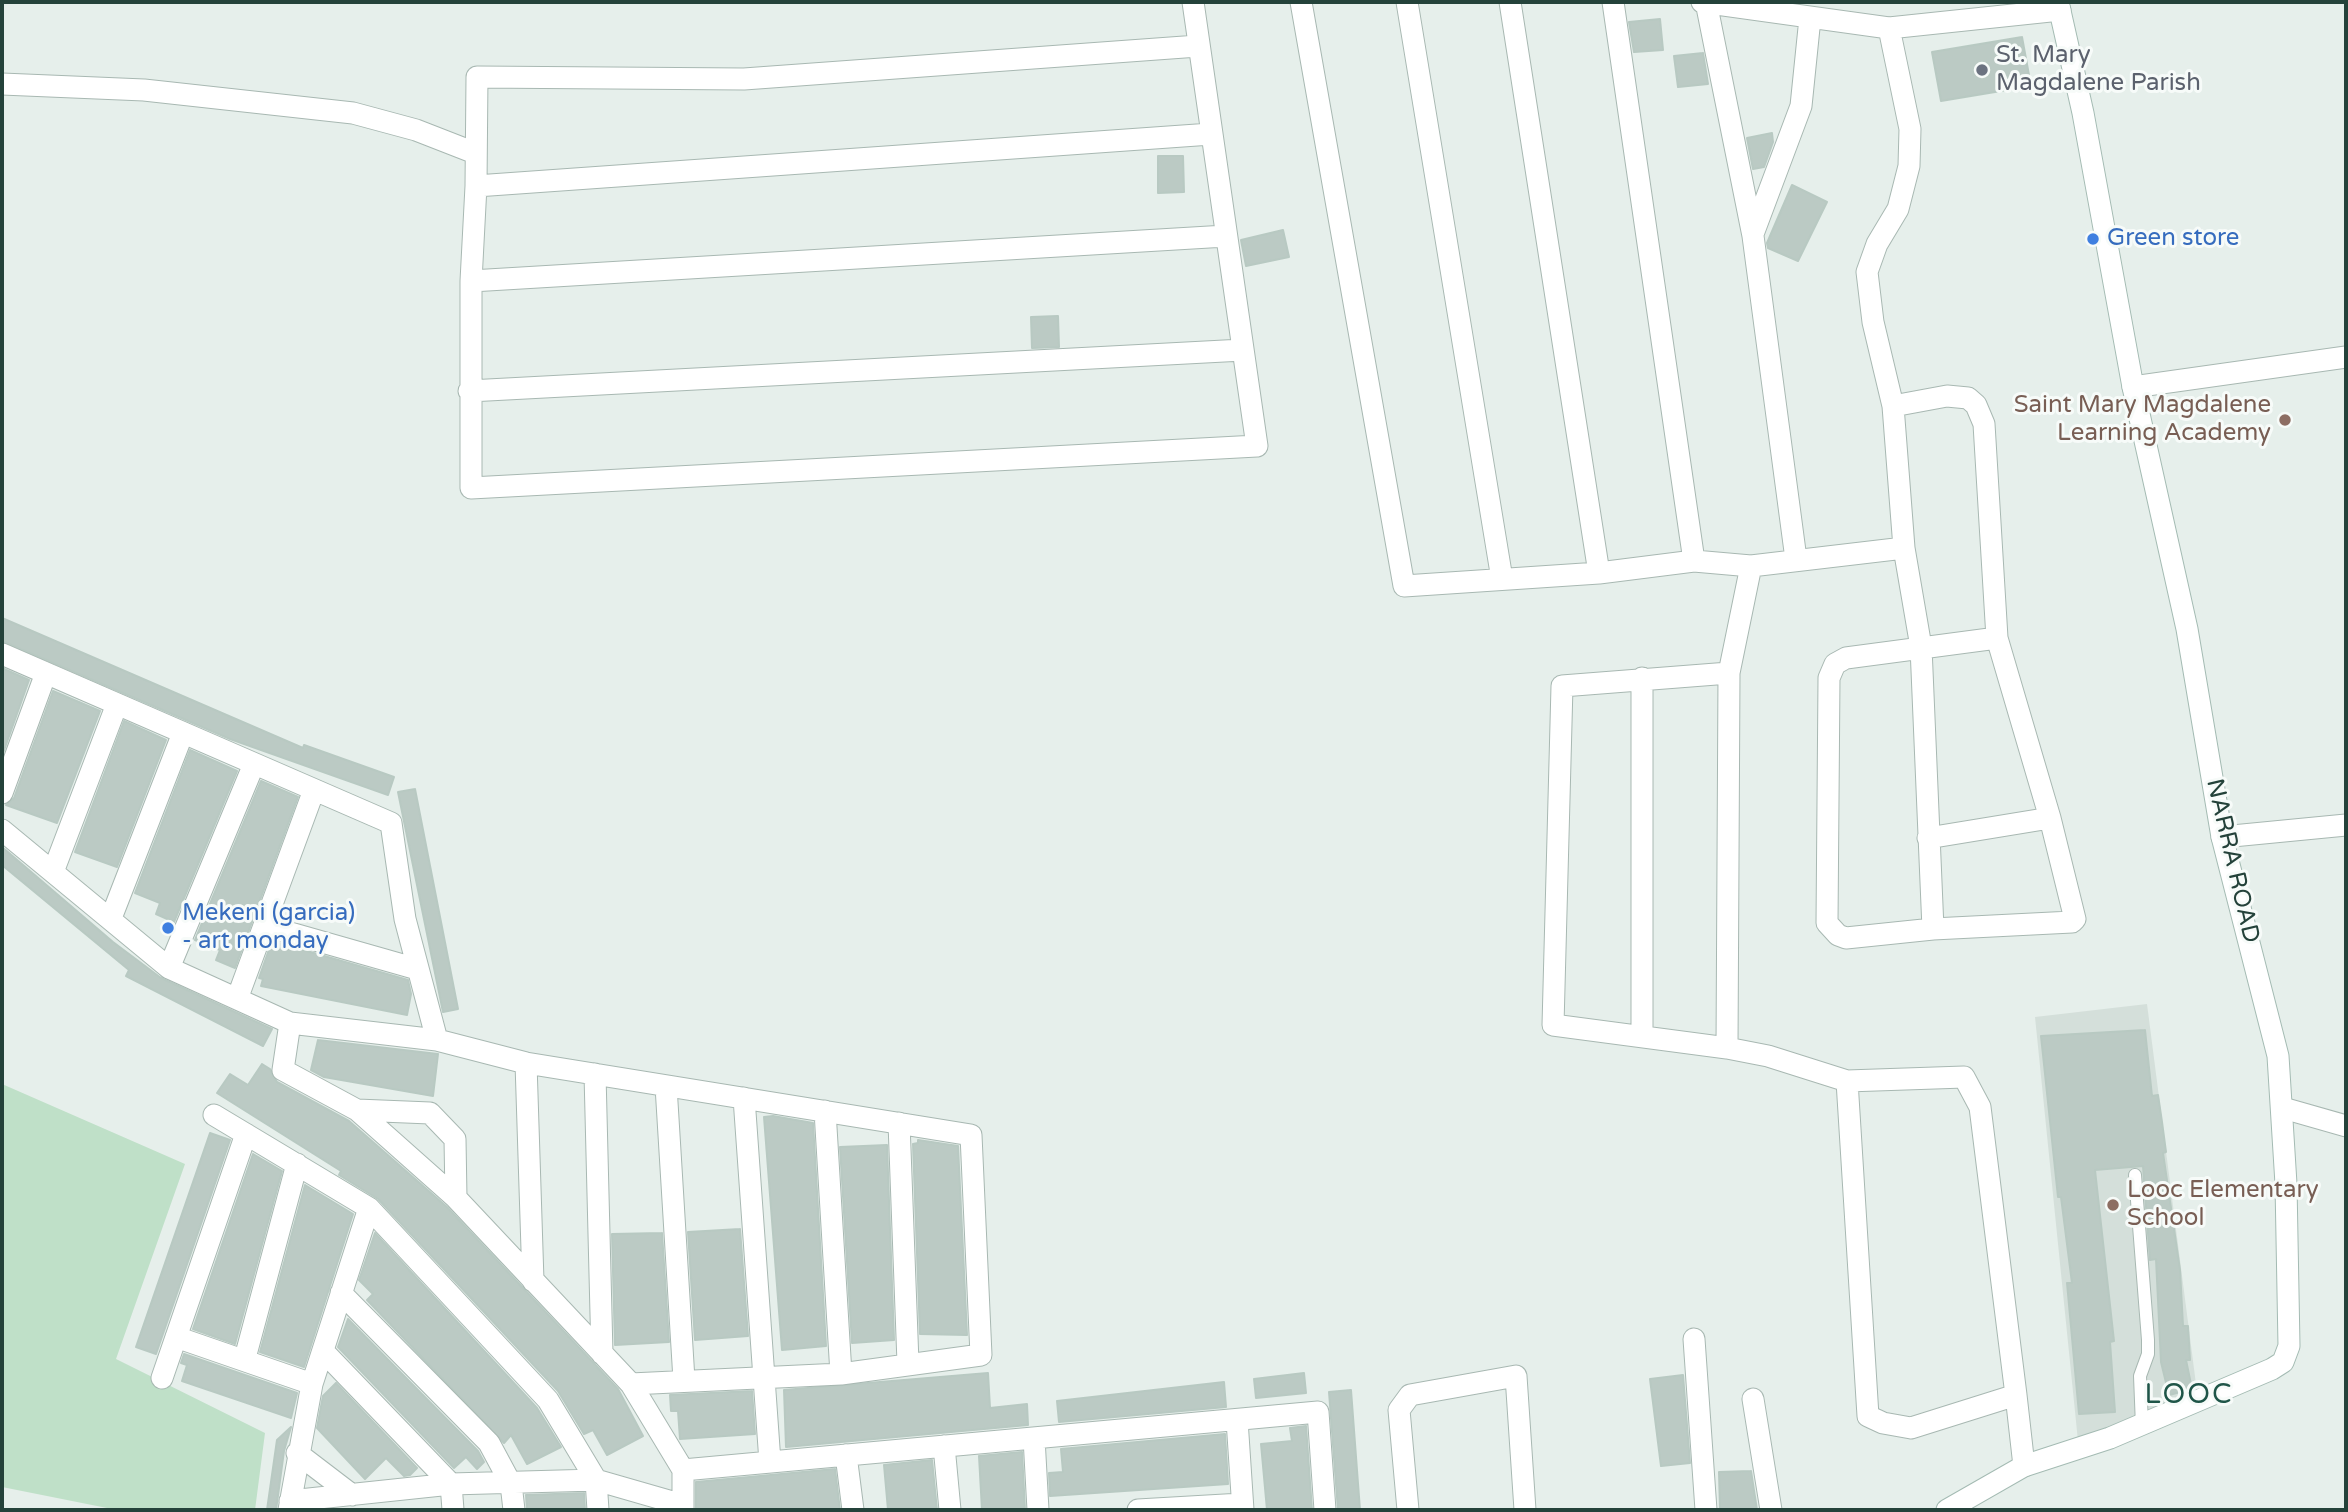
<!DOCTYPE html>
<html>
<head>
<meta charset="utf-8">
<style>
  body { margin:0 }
  #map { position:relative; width:2348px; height:1512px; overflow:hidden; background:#e6efeb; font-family:"Varela Round",sans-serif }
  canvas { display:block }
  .frame { position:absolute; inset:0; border:4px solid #24423a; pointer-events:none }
</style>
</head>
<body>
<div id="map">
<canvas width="2348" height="1512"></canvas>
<div class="frame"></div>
</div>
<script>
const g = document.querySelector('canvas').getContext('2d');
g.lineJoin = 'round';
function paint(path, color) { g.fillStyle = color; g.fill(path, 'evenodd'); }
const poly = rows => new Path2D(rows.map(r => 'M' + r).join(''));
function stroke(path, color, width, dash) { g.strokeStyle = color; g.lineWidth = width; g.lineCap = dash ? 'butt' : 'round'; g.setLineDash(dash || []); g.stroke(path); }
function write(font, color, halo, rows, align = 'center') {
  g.font = font + ' "Varela Round",sans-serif'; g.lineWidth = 6; g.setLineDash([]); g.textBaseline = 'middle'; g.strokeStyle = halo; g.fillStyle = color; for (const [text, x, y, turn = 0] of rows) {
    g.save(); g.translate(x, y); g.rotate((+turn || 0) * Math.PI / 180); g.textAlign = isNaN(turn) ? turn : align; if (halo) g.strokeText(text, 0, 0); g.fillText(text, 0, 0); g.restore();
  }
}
const built = poly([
  [2147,1004,2197,1392,2078,1441,2035,1017]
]);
const green = poly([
  [2,1084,185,1164,116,1359,265,1433,255,1510,117,1510,2,1487]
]);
const building = poly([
  [1660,19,1663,50,1634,52,1629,22,1660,19],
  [2022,37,2031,86,1941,101,1932,52,2022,37],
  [1703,53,1708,84,1678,87,1674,56,1703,53],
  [1772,133,1773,142,1764,167,1753,169,1747,138,1772,133],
  [1158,156,1183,156,1184,192,1158,193,1158,156],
  [1792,185,1827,202,1798,261,1768,248,1767,243,1792,185],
  [1283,230,1289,257,1246,266,1241,240,1283,230],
  [1058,316,1059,347,1032,348,1031,317,1058,316],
  [2,618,303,748,304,745,394,777,388,795,230,739,2,641,2,618],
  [2,668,29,680,2,756,2,668],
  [53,691,100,711,57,823,6,805,14,798,53,691],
  [124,721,166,740,117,867,75,852,124,721],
  [190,750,237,771,174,922,156,914,160,903,135,893,190,750],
  [261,781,298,797,235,968,216,960,220,950,195,940,261,781],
  [415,789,458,1009,443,1012,398,792,415,789],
  [2,847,113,942,161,978,272,1029,263,1046,126,976,129,970,2,865,2,847],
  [272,941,408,980,411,994,407,1015,261,986,263,979,259,978,272,941],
  [2145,1030,2152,1096,2158,1095,2162,1122,2166,1152,2163,1153,2180,1270,2183,1326,2188,1326,2190,1360,2186,1360,2192,1389,2169,1395,2161,1362,2156,1259,2150,1260,2143,1166,2095,1170,2114,1341,2110,1342,2115,1412,2079,1414,2067,1283,2072,1283,2061,1197,2058,1197,2041,1036,2145,1030],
  [318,1040,438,1054,433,1096,324,1077,311,1070,318,1040],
  [262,1064,270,1069,277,1082,349,1121,447,1207,618,1389,643,1436,607,1455,593,1430,584,1434,558,1391,378,1199,339,1175,341,1171,217,1093,230,1074,248,1085,262,1064],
  [773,1116,813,1123,826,1346,782,1350,764,1117,773,1116],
  [210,1133,230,1140,156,1354,136,1347,210,1133],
  [918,1140,958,1146,967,1335,920,1334,913,1144,918,1143,918,1140],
  [887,1145,894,1340,852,1343,840,1147,887,1145],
  [253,1154,282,1171,235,1344,193,1329,253,1154],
  [305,1185,353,1214,304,1367,260,1352,305,1185],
  [740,1229,748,1336,695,1340,688,1232,740,1229],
  [375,1233,537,1408,561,1447,527,1464,511,1435,504,1443,367,1300,373,1294,359,1280,375,1233],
  [662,1233,669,1342,615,1345,612,1234,662,1233],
  [348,1319,478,1451,484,1462,477,1469,466,1457,454,1468,338,1347,348,1319],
  [184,1354,297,1393,291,1418,182,1381,187,1365,181,1363,184,1354],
  [988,1373,990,1408,1027,1404,1028,1425,786,1447,784,1390,988,1373],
  [1304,1373,1306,1393,1256,1398,1254,1379,1304,1373],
  [1683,1375,1690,1463,1661,1466,1650,1379,1683,1375],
  [1224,1382,1226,1407,1059,1422,1057,1401,1224,1382],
  [336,1383,417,1468,410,1475,404,1476,386,1458,365,1479,317,1428,323,1396,336,1383],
  [1351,1390,1360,1510,1338,1510,1329,1392,1351,1390],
  [752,1391,755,1434,680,1439,678,1411,671,1411,670,1395,752,1391],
  [1306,1426,1312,1510,1267,1510,1261,1444,1292,1441,1290,1428,1306,1426],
  [291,1427,284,1451,276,1510,267,1510,277,1440,291,1427],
  [1225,1434,1228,1484,1050,1496,1049,1473,1063,1472,1061,1449,1225,1434],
  [1022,1452,1025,1510,982,1510,979,1456,1022,1452],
  [932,1460,937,1510,888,1510,884,1465,932,1460],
  [835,1469,840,1510,696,1510,696,1482,835,1469],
  [1751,1471,1757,1510,1720,1510,1719,1472,1751,1471],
  [584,1493,585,1510,527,1510,526,1495,584,1493]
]);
const service = poly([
  [2135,1175,2148,1340,2148,1354,2140,1376,2142,1426]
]);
const minor = poly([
  [1193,2,1257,446,471,488,471,281,476,186,477,77,744,79,1198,46],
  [1301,2,1404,586,1599,573,1694,561,1751,566,1904,548],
  [1407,2,1502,579],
  [1510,2,1599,573],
  [1613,2,1694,561],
  [1702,2,1889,28,2060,10],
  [1706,2,1753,236,1796,559],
  [1889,28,1910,129,1909,166,1898,209,1877,244,1867,272,1873,322,1893,406,1904,548,1921,647,1933,929],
  [2,84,144,90,353,113,416,130,475,153],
  [476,186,1211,134],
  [1753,234,1801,106,1810,18],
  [471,281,1226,236],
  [2133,387,2346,357],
  [469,391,1243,350],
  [1893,406,1947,396,1968,398,1976,405,1984,424,1997,638,2050,818,2075,919,2072,922,1933,929,1846,938,1838,935,1827,923,1829,678,1835,664,1846,658,1997,638],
  [2,654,391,823,405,919,437,1040],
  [1729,673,1562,686,1553,1025,1727,1048,1768,1056,1847,1081],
  [2,793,46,673],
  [2,830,169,968,290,1023,437,1040,526,1063,971,1135,981,1355,841,1374,631,1384],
  [2222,837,2346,825],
  [1928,838,2050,818],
  [53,872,117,704],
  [111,918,183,733],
  [266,926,417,969],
  [169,968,254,764],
  [237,999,314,790],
  [290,1023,283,1070,357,1110,456,1198,631,1384,683,1470,683,1510],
  [1642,1034,1642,678],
  [1727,1048,1729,673,1751,566],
  [526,1063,533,1281],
  [595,1074,602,1354],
  [666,1086,684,1380],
  [744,1098,770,1462],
  [2283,1108,2346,1126],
  [357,1110,430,1113,455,1139,456,1198],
  [825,1111,841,1374],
  [214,1115,369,1208,548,1400,596,1480,598,1510],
  [899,1123,908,1363],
  [341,1293,489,1443,511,1484,514,1510],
  [176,1337,312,1384],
  [1694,1339,1706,1510],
  [323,1351,451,1484,453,1510],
  [245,1358,297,1164],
  [162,1378,246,1134],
  [2016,1395,1911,1428,1883,1423,1868,1416,1847,1081,1964,1077,1980,1107,2016,1395,2024,1466],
  [1753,1399,1771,1510],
  [1237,1420,1243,1510],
  [1034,1438,1038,1510],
  [944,1446,950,1510],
  [297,1453,352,1495],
  [846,1455,853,1510],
  [683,1470,1318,1412,1325,1510],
  [290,1501,451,1484,596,1480,683,1505],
  [289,1510,312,1384,369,1208],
  [1138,1510,1242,1504],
  [1408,1510,1399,1410,1410,1395,1516,1376,1525,1510]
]);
const secondary = poly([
  [1947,1510,2024,1466,2110,1438,2272,1369,2283,1362,2289,1346,2286,1184,2278,1056,2222,837,2187,629,2133,387,2083,113,2058,2]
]);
const markers = [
  [1982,70,7,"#6b7280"],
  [2093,239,7,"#3f7fe0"],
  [2285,420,7,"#8d6e63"],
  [168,928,7,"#3f7fe0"],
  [2113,1205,7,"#8d6e63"]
];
const worshipNames = [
  ["St. Mary",1996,56],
  ["Magdalene Parish",1996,84]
];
const shopNames = [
  ["Green store",2107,239],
  ["Mekeni (garcia)",182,914],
  ["- art monday",182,942]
];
const educationNames = [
  ["Saint Mary Magdalene",2271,406],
  ["Learning Academy",2271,434],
  ["Looc Elementary",2127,1191,"left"],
  ["School",2127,1219,"left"]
];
const streetNames = [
  ["NARRA ROAD",2232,861,77]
];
const quarterNames = [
  ["LOOC",2189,1396]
];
paint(built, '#d4dfda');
paint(green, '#bfe0c8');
paint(building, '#bbcac4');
stroke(building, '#b8c9c2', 2);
stroke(service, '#a8b8b2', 14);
stroke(minor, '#a8b8b2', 23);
stroke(secondary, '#a4bbb3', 23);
stroke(service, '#fff', 12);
stroke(minor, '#fff', 21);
stroke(secondary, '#fff', 21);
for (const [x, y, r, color] of markers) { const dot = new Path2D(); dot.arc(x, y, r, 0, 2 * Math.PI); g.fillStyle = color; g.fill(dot); stroke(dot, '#f7fbf9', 2.5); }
write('24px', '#5b616d', '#f7fbf9', worshipNames, 'left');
write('24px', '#366cbe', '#f7fbf9', shopNames, 'left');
write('24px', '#785e54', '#f7fbf9', educationNames, 'right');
write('24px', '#24423a', '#f7fbf9', streetNames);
g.letterSpacing = '2px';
write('28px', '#1f5548', '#f7fbf9', quarterNames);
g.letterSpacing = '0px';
</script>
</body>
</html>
